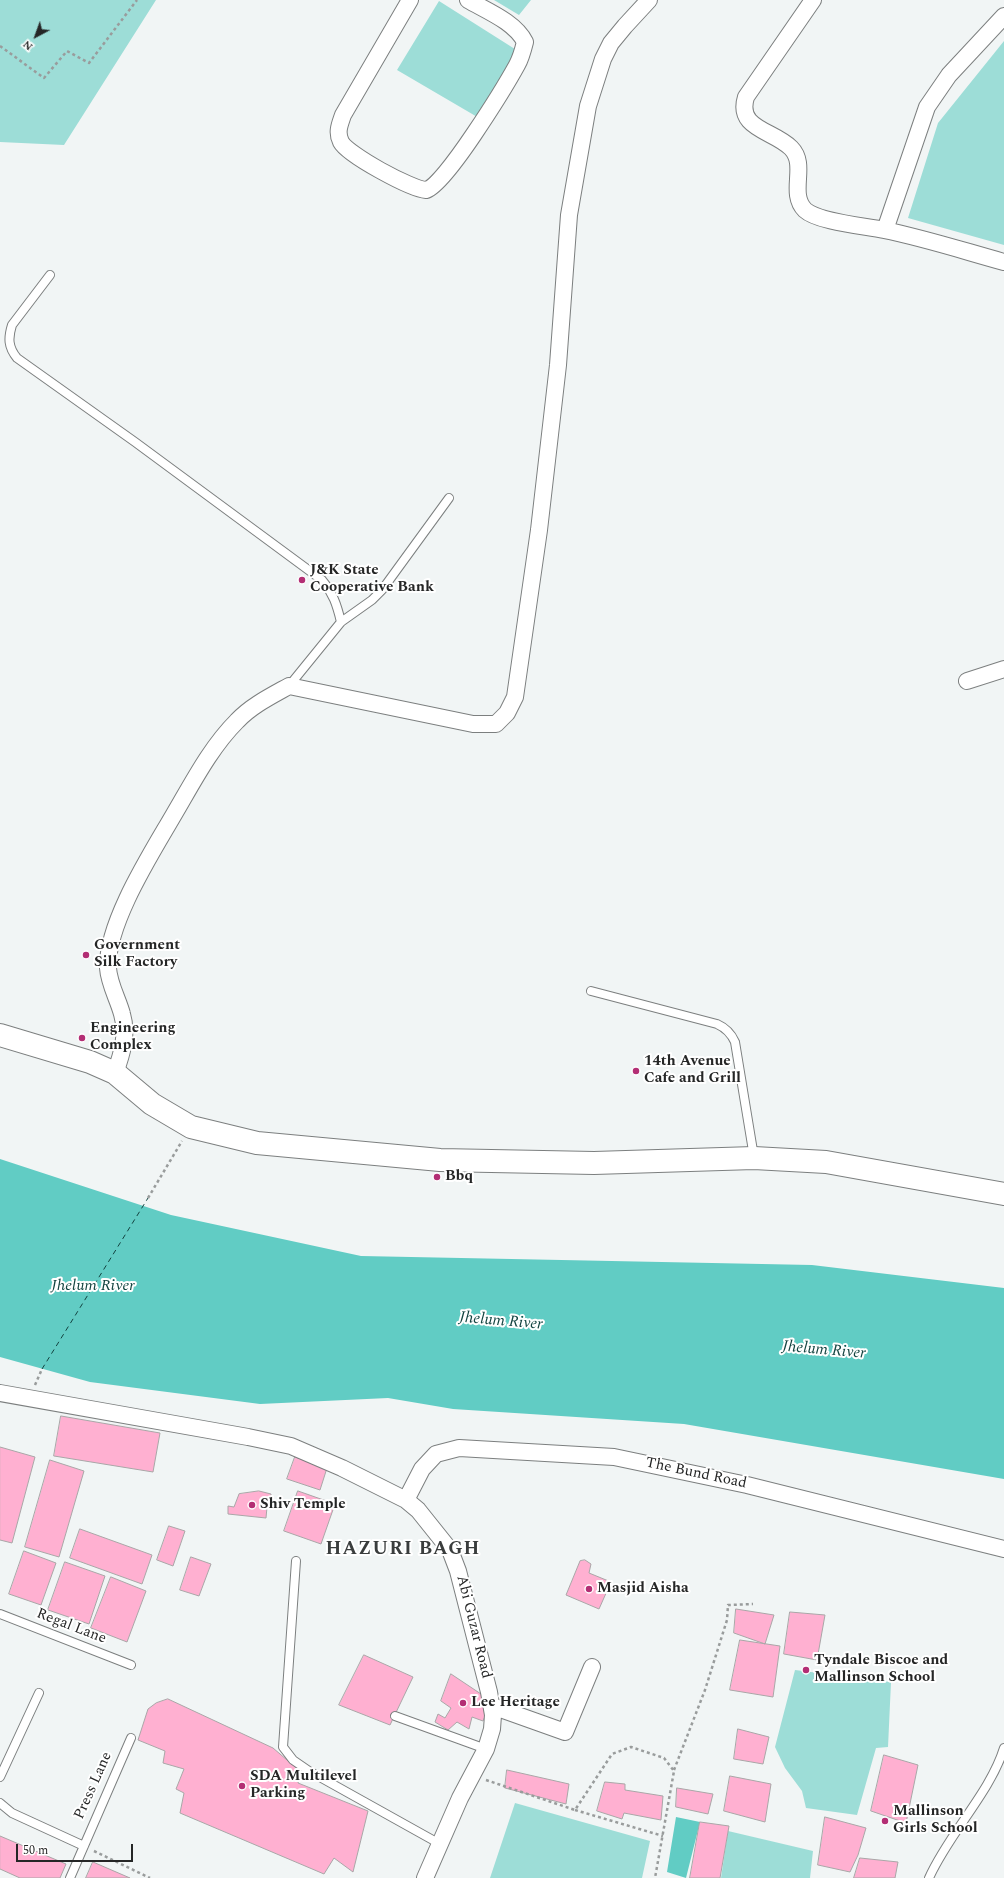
<!DOCTYPE html>
<html>
<head>
<meta charset="utf-8">
<style>
  body { margin:0 }
  #map { position:relative; width:1004px; height:1878px; overflow:hidden; background:#f1f5f5; font-family:Spectral,serif }
  canvas { display:block }
  .north { position:absolute; left:16px; top:16px; width:40px; height:40px; -webkit-text-stroke:3px #fff; paint-order:stroke; rotate:221deg; font-size:11px; font-weight:700; line-height:16px; text-align:center; color:#252626 }
  .north::after { content:''; display:block; margin:auto; width:14px; height:18px; background:#252626; clip-path:polygon(50% 0,100% 100%,50% 72%,0 100%) }
  .scale { position:absolute; left:16px; top:1844px; width:117px; height:18px; box-sizing:border-box; border:2px solid #252626; border-top:0; padding-left:5px; font-size:12px; line-height:14px; white-space:nowrap; color:#252626; -webkit-text-stroke:3px #fff; paint-order:stroke }
</style>
</head>
<body>
<div id="map">
<canvas width="1004" height="1878"></canvas>
<div class="north">N</div>
<div class="scale">50 m</div>
</div>
<script>
const g = document.querySelector('canvas').getContext('2d');
g.lineJoin = 'round';
function fill(path, color) {
  g.fillStyle = color;
  g.fill(path, 'evenodd');
}
function strokePath(path, color, width, dash) {
  g.strokeStyle = color;
  g.lineWidth = width;
  g.lineCap = dash ? 'butt' : 'round';
  g.setLineDash(dash || []);
  g.stroke(path);
}
function label(font, color, halo, rows, align = 'center') {
  g.font = font + ' Spectral,serif';
  g.lineWidth = 4;
  g.setLineDash([]);
  g.textBaseline = 'middle';
  g.strokeStyle = halo;
  g.fillStyle = color;
  for (const [text, x, y, turn = 0] of rows) {
    g.save();
    g.translate(x, y);
    g.rotate((+turn || 0) * Math.PI / 180);
    g.textAlign = isNaN(turn) ? turn : align;
    if (halo) g.strokeText(text, 0, 0);
    g.fillText(text, 0, 0);
    g.restore();
  }
}
const green = new Path2D(`
  M0 0H156L64 145 0 142Z
  M494 0H531L519 15Z
  M439 1 518 51 479 118 397 70Z
  M1004 41V245L908 218 938 123Z
  M795 1670 891 1682 888 1747 876 1748 857 1815 806 1808 802 1791 785 1768 775 1747Z
  M515 1803 650 1841 642 1878H490Z
  M728 1831 813 1851 810 1878H721Z`);
const water = new Path2D(`
  M0 1159 171 1215 361 1256 812 1265 1004 1288V1479L684 1424 453 1409 388 1398 260 1404 90 1382 0 1357Z
  M676 1817 700 1822 686 1878 667 1872Z`);
const ferry = new Path2D(`
  M42 1369 148 1198`);
const building = new Path2D(`
  M61 1416 160 1433 153 1472 54 1456Z
  M0 1447 35 1457 12 1543 0 1540Z
  M295 1457 327 1468 320 1490 287 1479Z
  M50 1460 84 1471 59 1557 25 1547Z
  M259 1491 271 1494V1504L267 1507 266 1518 228 1514V1506L234 1507 239 1494Z
  M298 1491 335 1504 321 1544 284 1531Z
  M169 1526 185 1531 173 1566 157 1560Z
  M80 1529 152 1555 142 1584 70 1558Z
  M24 1551 56 1563 41 1605 9 1594Z
  M191 1557 211 1564 199 1596 180 1590Z
  M585 1560 591 1564 589 1573 611 1582 599 1609 566 1595 580 1561Z
  M65 1562 105 1576 89 1624 48 1610Z
  M111 1577 146 1591 127 1642 91 1628Z
  M736 1609 774 1615 765 1644 734 1633Z
  M790 1612 825 1615 817 1660 784 1654Z
  M740 1640 780 1646 773 1697 730 1690Z
  M364 1655 413 1677 390 1725 339 1705Z
  M451 1674 484 1696 481 1706 488 1709 483 1721 472 1717 469 1729 457 1722 448 1730 435 1722 438 1714 445 1718 451 1708 441 1701Z
  M168 1699 273 1748 301 1772 298 1783 368 1811 353 1872 334 1858 324 1874 180 1813 184 1793 176 1789 184 1769 163 1763 165 1751 138 1740 148 1709 156 1703Z
  M738 1729 769 1737 763 1764 734 1759Z
  M884 1755 918 1765 906 1823 871 1811Z
  M507 1770 569 1784 566 1804 505 1788Z
  M730 1776 771 1784 765 1822 724 1811Z
  M605 1782 625 1784V1790L663 1796 661 1820 624 1813 622 1819 597 1811Z
  M677 1788 713 1794 708 1814 676 1807Z
  M825 1817 866 1828 858 1855 850 1872 818 1865Z
  M700 1822 729 1826 720 1878H690Z
  M0 1836 66 1864 60 1878H20L0 1869Z
  M860 1858 898 1862 895 1878H854Z
  M93 1862 130 1878H86Z`);
const path = new Path2D(`
  M0 46 44 78 67 51 89 63 137 0
  M148 1198 182 1141
  M35 1385 42 1369
  M674 1770 705 1690 727 1620 728 1605 753 1604
  M486 1780 575 1810 612 1754 631 1747 664 1758 674 1771 655 1878
  M575 1810 663 1836
  M94 1851 150 1878`);
const service = new Path2D(`
  M50 275 12 325C8 338 8 347 17 358L135 442 322 580C333 593 337 605 341 622
  M289 686 341 622 372 600 382 590 449 498
  M591 991 717 1024C726 1028 731 1033 735 1042L754 1157
  M296 1561 283 1747 293 1760 309 1771 440 1844
  M0 1614 131 1665
  M395 1716 486 1749
  M0 1777 39 1693
  M0 1803 12 1813 84 1846
  M70 1878 131 1738
  M929 1878C949 1833 990 1793 1004 1748`);
const minor = new Path2D(`
  M410 0 343 115C340 124 336 132 341 142 348 155 411 189 426 190 444 187 506 85 517 65 521 58 523 50 525 42 515 22 487 11 468 0
  M813 0 746 97C736 129 773 130 791 148 808 165 788 193 805 210 818 222 865 226 884 230 924 238 964 251 1004 262
  M885 230 927 107 949 75 1004 16
  M967 681 1004 669
  M115 1073C122 1054 128 1034 122 1014 118 999 109 984 108 968 106 924 151 854 173 816 192 784 210 748 237 721 251 706 271 696 289 686L473 724H496L507 713 515 697 539 530 558 365 569 215 588 106 603 59 611 43 625 26 649 0
  M0 1393 248 1437 291 1446 342 1468 406 1500 418 1510 450 1550 458 1571 489 1692 493 1715 492 1729 486 1749 460 1798 425 1878
  M406 1500 422 1469 436 1454 459 1448 614 1457 747 1485 1004 1549
  M492 1706 565 1732 592 1667`);
const secondary = new Path2D(`
  M0 1035 90 1062 115 1073 152 1104 191 1127 257 1143 440 1160 594 1163 754 1158 826 1162 1004 1194`);
const markers = [
  [302,580,4,"#b32e74"],
  [86,955,4,"#b32e74"],
  [82,1038,4,"#b32e74"],
  [636,1071,4,"#b32e74"],
  [437,1177,4,"#b32e74"],
  [252,1505,4,"#b32e74"],
  [589,1589,4,"#b32e74"],
  [806,1670,4,"#b32e74"],
  [463,1703,4,"#b32e74"],
  [242,1786,4,"#b32e74"],
  [885,1821,4,"#b32e74"]
];
const poiNames = [
  ["J&K State",310,571],
  ["Cooperative Bank",310,588],
  ["Government",94,946],
  ["Silk Factory",94,963],
  ["Engineering",90,1029],
  ["Complex",90,1046],
  ["14th Avenue",644,1062],
  ["Cafe and Grill",644,1079],
  ["Bbq",445,1177],
  ["Shiv Temple",260,1505],
  ["Masjid Aisha",597,1589],
  ["Tyndale Biscoe and",814,1661],
  ["Mallinson School",814,1678],
  ["Lee Heritage",471,1703],
  ["SDA Multilevel",250,1777],
  ["Parking",250,1794],
  ["Mallinson",893,1812],
  ["Girls School",893,1829]
];
const streetNames = [
  ["The Bund Road",696,1474,12],
  ["Regal Lane",71,1627,21],
  ["Abi Guzar Road",473,1627,76],
  ["Press Lane",94,1786,-66]
];
const waterNames = [
  ["Jhelum River",93,1287],
  ["Jhelum River",501,1322,5],
  ["Jhelum River",824,1351,5]
];
const districtNames = [
  ["HAZURI BAGH",403,1550]
];
fill(green, '#9dddd7');
fill(water, '#61ccc4');
strokePath(ferry, '#134441', 1, [5, 4]);
fill(building, '#ffb0d1');
strokePath(building, '#a9a6a7', 1);
strokePath(service, '#7c7f7f', 10);
strokePath(minor, '#7c7f7f', 18);
strokePath(secondary, '#7c7f7f', 24);
strokePath(path, '#999c9c', 2.5, [3, 3]);
strokePath(service, '#fff', 8);
strokePath(minor, '#fff', 16);
strokePath(secondary, '#fff', 22);
for (const [x, y, r, color] of markers) {
  const dot = new Path2D();
  dot.arc(x, y, r, 0, 2 * Math.PI);
  g.fillStyle = color;
  g.fill(dot);
  strokePath(dot, '#fff', 1.5);
}
label('bold 15px', '#252626', '#fff', poiNames, 'left');
label('15px', '#252626', '#fff', streetNames);
label('italic 16px', '#134441', '#fff', waterNames);
g.letterSpacing = '1px';
label('bold 19px', '#3a3d3d', '#fff', districtNames);
g.letterSpacing = '0px';
</script>
</body>
</html>
